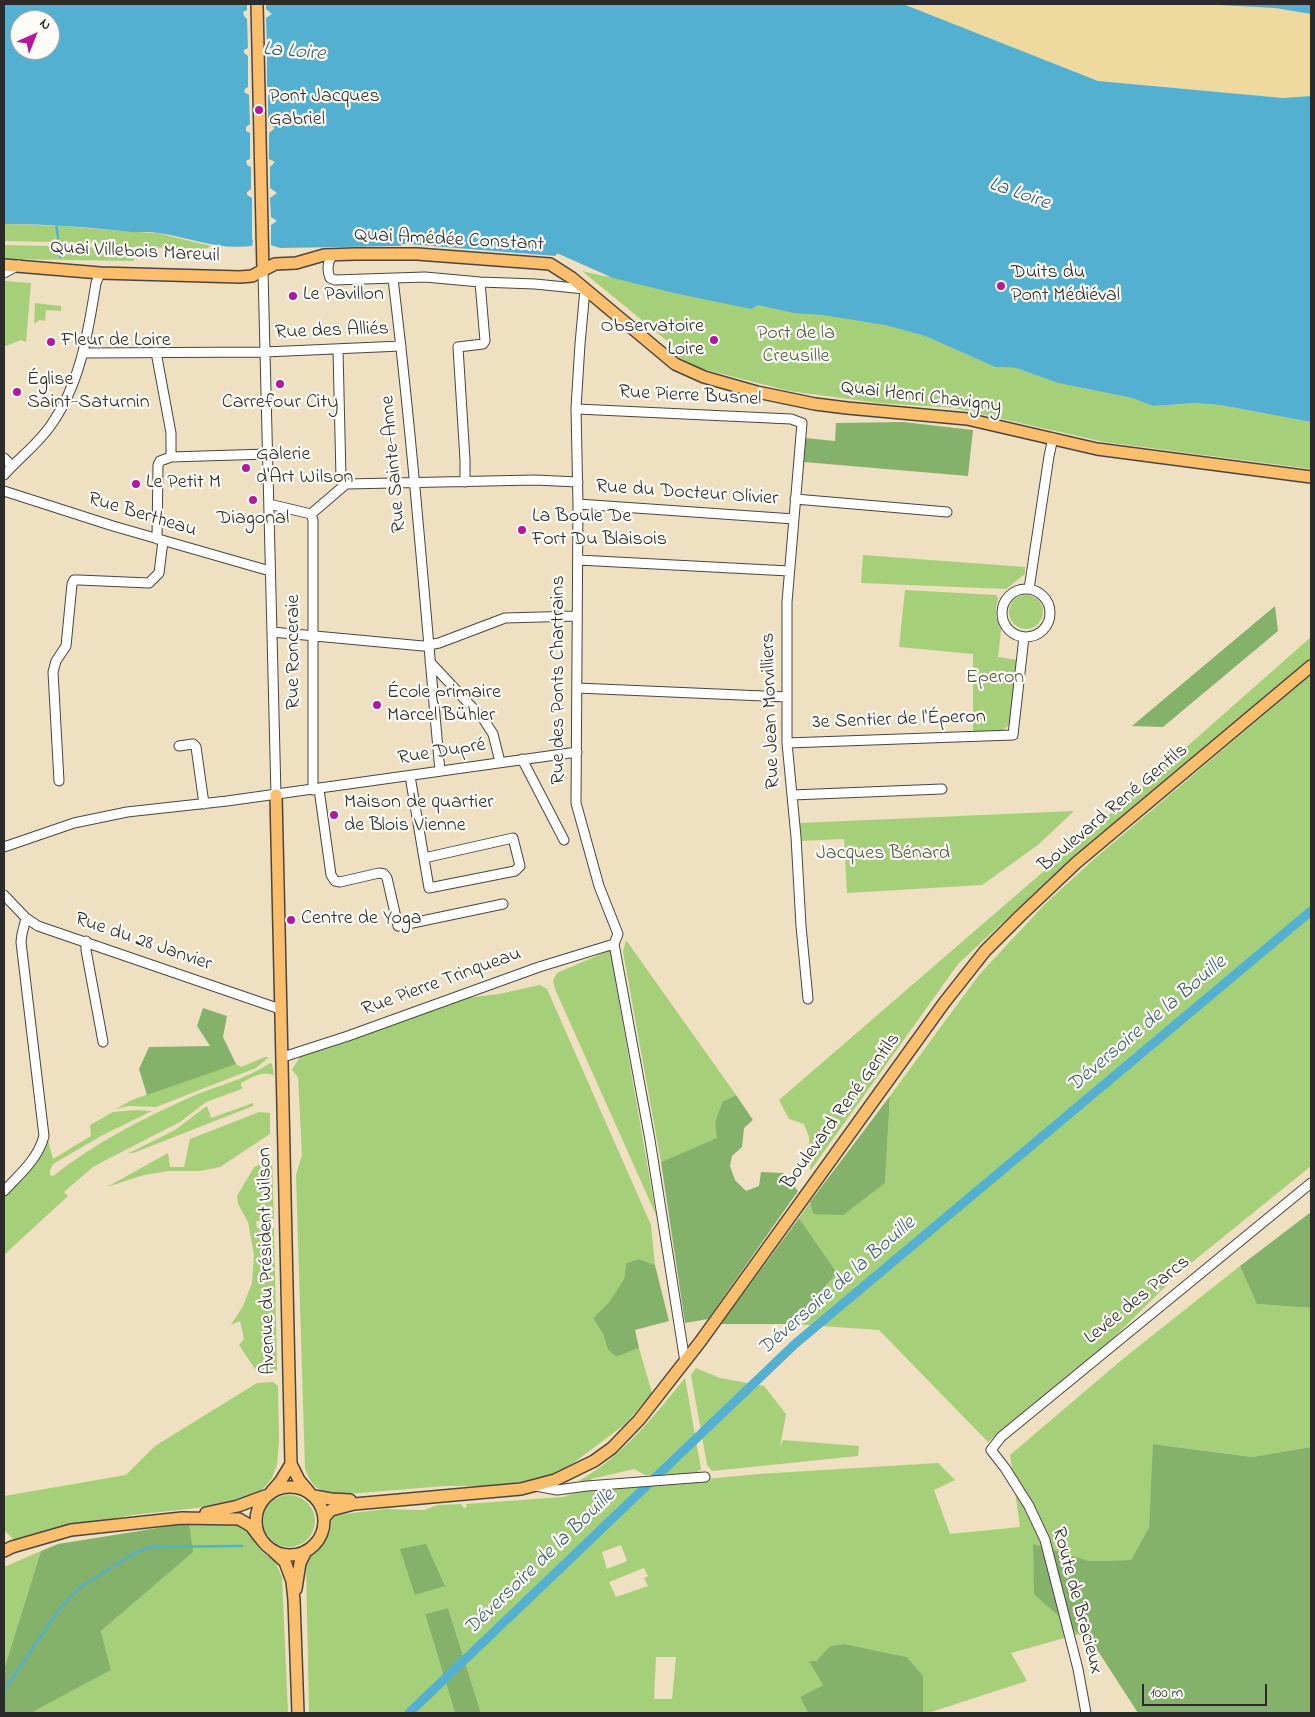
<!DOCTYPE html>
<html>
<head>
<meta charset="utf-8">
<style>
  body { margin:0 }
  #map { position:relative; width:1315px; height:1717px; overflow:hidden; background:#f0e0c2; font-family:"Indie Flower",sans-serif }
  canvas { display:block }
  .frame { position:absolute; inset:0; border:5px solid #2b2b2b; pointer-events:none }
  .north { position:absolute; left:10px; top:10px; width:50px; height:50px; box-sizing:border-box; background:#fdfcf7; border:1px solid #a9a8a5; border-radius:50%; rotate:44deg; font-size:14px; font-weight:700; line-height:20px; text-align:center; color:#2b2b2b }
  .north::after { content:''; display:block; margin:auto; width:18px; height:22px; background:#b5179e; clip-path:polygon(50% 0,100% 100%,50% 72%,0 100%) }
  .scale { position:absolute; left:1142px; top:1684px; width:125px; height:22px; box-sizing:border-box; border:2px solid #2b2b2b; border-top:0; padding-left:6px; font-size:15px; line-height:18px; white-space:nowrap; color:#2b2b2b; -webkit-text-stroke:4px #fdfcf7; paint-order:stroke }
</style>
</head>
<body>
<div id="map">
<canvas width="1315" height="1717"></canvas>
<div class="frame"></div>
<div class="north">N</div>
<div class="scale">100 m</div>
</div>
<script>
const g = document.querySelector('canvas').getContext('2d');
g.lineJoin = 'round';
function fill(path, color) {
  g.fillStyle = color;
  g.fill(path, 'evenodd');
}
function strokePath(path, color, width, dash) {
  g.strokeStyle = color;
  g.lineWidth = width;
  g.lineCap = dash ? 'butt' : 'round';
  g.setLineDash(dash || []);
  g.stroke(path);
}
function label(font, color, halo, rows, align = 'center') {
  g.font = font + ' "Indie Flower",sans-serif';
  g.lineWidth = 4.5;
  g.setLineDash([]);
  g.textBaseline = 'middle';
  g.strokeStyle = halo;
  g.fillStyle = color;
  for (const [text, x, y, turn = 0] of rows) {
    g.save();
    g.translate(x, y);
    g.rotate((+turn || 0) * Math.PI / 180);
    g.textAlign = isNaN(turn) ? turn : align;
    if (halo) g.strokeText(text, 0, 0);
    g.fillText(text, 0, 0);
    g.restore();
  }
}
const green = new Path2D(`
  M4 224 63 226 134 232 157 233 211 246 206 249 133 247V251L96 243 4 241Z
  M4 245 89 247 133 256 134 261 4 259Z
  M582 271 604 276 812 304 925 336 995 367 1016 368 1058 383 1132 398 1153 406 1195 403 1220 405 1311 422V469L1104 442 954 408 879 403 789 391 699 368 676 356 677 349Z
  M4 281 31 283 26 342 21 340 6 346 4 345Z
  M35 303 61 306V311L46 310 45 321 40 320 34 324Z
  M863 555 1025 567V574L1006 589 861 583Z
  M905 590 996 595 998 598 996 608V617L1001 630 998 657 1018 660 1012 720C1005 736 988 732 973 732V654L899 647Z
  M1009 612a17 17 0 1 1 34 0a17 17 0 1 1-34 0Z
  M1311 637V658L1074 856 958 964 810 1171 809 1137 804 1124 789 1119 779 1100 1132 795Z
  M1311 675V1166L1180 1272 1096 1355 988 1442 879 1330 792 1324 837 1273 799 1218 810 1202 813 1214 885 1183 890 1096 979 975 1045 904 1093 860Z
  M1074 811 1038 845 982 885 847 893 844 839 801 841 800 823Z
  M626 940 736 1095 722 1102 715 1122 718 1138 661 1162 623 952Z
  M610 950 656 1215 555 989 553 980 557 973Z
  M540 985 547 989 651 1225 655 1265 639 1259 626 1263 624 1279 609 1302 593 1318 603 1334 608 1350 616 1357 639 1348 652 1393 624 1425 572 1464 554 1475 501 1486H445L335 1495C318 1491 310 1485 305 1468L296 1175 302 1155 298 1077 292 1070 301 1055 337 1045 458 999 499 994Z
  M265 1057H269L256 1068 156 1107 129 1106 116 1109 132 1100 222 1067 236 1064 241 1067Z
  M270 1063 272 1064 274 1076C264 1069 250 1079 241 1083L242 1089 206 1102 180 1122 104 1161 93 1167 64 1192 68 1196 4 1255V1197C22 1180 39 1164 48 1140L53 1159 91 1136 90 1125 113 1112 136 1110 152 1111 101 1136 53 1164 50 1170V1175L53 1176C95 1143 143 1118 193 1096 219 1085 247 1079 270 1063Z
  M253 1103V1106L136 1152 127 1154 175 1130 207 1106 211 1118Z
  M259 1112 270 1113V1134L220 1167 200 1171H169L144 1175 107 1187 168 1153 170 1167H184L190 1139Z
  M272 1159 274 1219 256 1221 257 1228H274L277 1370 273 1374 259 1375 239 1345 244 1339 240 1321 231 1325 243 1306 252 1283 254 1255 248 1222 238 1204 237 1196 254 1167Z
  M1240 1266 1258 1304 1311 1308V1447L1252 1457 1154 1444 1149 1527 1131 1560 1089 1561 1033 1545 1035 1594 1079 1634 1011 1653 1027 1681 928 1713H923L922 1676 907 1657 844 1644 830 1646 816 1661 823 1685 800 1697 808 1713H481L448 1608 425 1614 455 1713H309L306 1566C309 1553 324 1547 329 1534 331 1527 330 1521 335 1515L387 1509 424 1510 438 1505 461 1504 464 1508 467 1507 466 1504 563 1497 581 1491 583 1481H579C625 1454 652 1418 685 1378L701 1469 695 1474 645 1475 634 1469 591 1479 592 1490 758 1474 938 1463 955 1480 934 1490 950 1534 1020 1527 1010 1455 1124 1358ZM621 1545 627 1561 607 1569 602 1552ZM644 1568 648 1576 644 1578 648 1586 616 1597 609 1582ZM656 1657H676L672 1699H654Z
  M696 1368 720 1378 764 1386 786 1414 780 1447 783 1440 859 1446 858 1456 712 1471 707 1465 691 1375Z
  M273 1382 278 1386 279 1441 277 1465 272 1478 264 1488 251 1496 197 1508 132 1515 48 1531 14 1540 4 1530V1496L126 1475 155 1446 257 1383Z
  M263 1521a26 26 0 1 1 52 0a26 26 0 1 1-52 0Z
  M234 1522 247 1528 260 1550 275 1562 282 1577 288 1713H31L111 1670 101 1631 192 1552 189 1523Z
  M41 1551 4 1669V1567Z`);
const forest = new Path2D(`
  M903 422 973 430 968 476 804 462 805 438 835 441 836 423Z
  M1275 606 1278 631 1163 727 1132 726Z
  M203 1008 227 1016 223 1037 236 1064 147 1095 139 1069 149 1047 210 1046 197 1026Z
  M736 1095 753 1120 744 1128 742 1147 732 1156 730 1166 735 1180 746 1191 759 1186 761 1172 784 1173 798 1191 708 1319 685 1323 661 1162 717 1138 715 1122 722 1102Z
  M890 1096 885 1183 843 1215 813 1214 810 1202Z
  M1311 1212V1308L1257 1304 1240 1266Z
  M799 1218 837 1273 792 1324H721Z
  M639 1259 655 1265 669 1321 635 1330 639 1348 616 1357 608 1350 603 1334 593 1318 609 1302 624 1279 626 1263Z
  M1153 1444 1252 1457 1311 1447V1713H1138L1098 1651 1034 1594 1033 1544 1089 1561 1131 1560 1149 1527Z
  M189 1523 193 1552 101 1631 111 1670 31 1713H4V1669L41 1551 58 1544Z
  M426 1544 445 1586 415 1595 400 1549Z
  M448 1608 481 1713H455L425 1614Z
  M844 1644 907 1657 923 1676V1713H808L800 1697 823 1685 809 1661H816L830 1646Z`);
const sand = new Path2D(`
  M903 4H1200L1275 8 1311 14V96L1283 98 1098 81Z`);
const water = new Path2D(`
  M4 4H903L1098 81 1283 98 1311 96V422L1220 405 1195 403 1153 406 1132 398 1058 383 1016 368 995 367 925 336 885 325 823 315 794 313 758 305 751 309 674 293 613 278 559 254H556V256L408 244H401V246L280 248 271 245V239L253 240 252 246C215 250 193 238 158 233 149 231 140 233 131 232 88 227 46 224 4 224ZM20 20H50V50H20Z
  M1200 4H1311V14L1275 8Z`);
const pier = new Path2D(`
  M247 4H266V9L272 14 266 18 267 46 274 51 267 56V86L274 90 268 95V124L275 128 269 133V159L275 162 270 167V188L277 193 270 198 271 217 277 221 271 225V239L252 240V198L247 195V192L251 189V167L247 165 246 161 250 159V133L246 131V127L250 124 249 95 244 92 245 89 248 87V56L244 53V50L248 48 247 19 244 16 243 12 247 10Z`);
const stream = new Path2D(`
  M56 222 58 238
  M59 247 60 257
  M4 1690 58 1611 79 1588 137 1552 150 1547 242 1546`);
const canal = new Path2D(`
  M409 1713 795 1344 1311 911`);
const minor = new Path2D(`
  M333 255C327 261 327 271 330 278L335 280 425 277 480 282 535 284 585 289 580 344 576 408 578 504 576 803 599 886 618 934 614 944
  M263 271 276 795
  M4 273 19 265
  M393 279C413 443 425 607 440 771
  M338 350 341 478 346 484
  M156 352 171 433V457
  M84 353 265 352 401 346
  M577 409 791 419 802 423 787 602V743L796 837 801 926 808 999
  M4 458 12 466
  M4 475C19 458 38 444 51 425 81 383 88 332 96 283L100 273
  M465 482V460L458 347 483 344 485 341 480 282
  M4 491 113 526 270 571
  M795 499 947 512
  M269 504 311 514
  M578 504 794 519
  M311 514 346 484 535 480 578 482
  M311 514 313 520V790
  M157 539 158 465 160 461 171 457 267 454
  M578 560 789 571
  M1029 589 1049 456 1053 438
  M1002 613a24 24 0 1 1 48 0a24 24 0 1 1-48 0Z
  M272 632 423 646 439 643 505 618 577 616
  M430 662 484 720 493 734 500 762
  M577 688 787 697
  M787 743 1013 735 1024 637
  M179 746 193 744 196 747 204 804
  M522 759 564 840
  M410 776 429 888 515 871 520 866 513 838 424 858
  M59 781 53 672 56 661 66 646 72 584 74 580H79L149 583 159 573 163 541
  M319 789 331 875 335 881 340 882 379 873 384 874 387 878 398 926 503 904
  M792 795 942 789
  M4 847 74 823 127 812 227 801 577 752
  M4 895 26 918 38 926 280 1009
  M86 941V950L103 1042
  M614 944 650 1140 685 1362
  M283 1057 348 1036 539 967 614 944
  M4 1191C20 1174 38 1159 44 1136L21 942 22 934 26 918
  M536 1486 557 1490 587 1486 705 1477
  M1086 1713 1078 1669 1045 1540 1029 1506 1005 1468 991 1450 1001 1437 1311 1183`);
const major = new Path2D(`
  M257 4 263 271
  M4 265 100 273 240 277 252 276 275 264 296 263 324 255 355 254H417L550 264 572 278 675 364 704 377 757 392 815 404 847 408 967 419 1097 449 1311 477
  M276 795 291 1464 299 1480 310 1493
  M256 1521a34 34 0 1 1 68 0a34 34 0 1 1-68 0Z
  M272 1491 280 1482 291 1464
  M314 1496 331 1499 350 1500
  M206 1513 238 1506 265 1496
  M324 1518 331 1510 354 1504 521 1489 555 1480 594 1461 612 1448 639 1420 700 1342 944 1003 985 951 1020 916 1076 863 1311 666
  M4 1551 12 1547 71 1530 182 1518 239 1519 251 1526 260 1538
  M273 1551 285 1562 292 1581 294 1600 298 1713
  M296 1589 300 1563 306 1551`);
const markers = [
  [259,110,5,"#b5179e"],
  [1001,286,5,"#b5179e"],
  [293,296,5,"#b5179e"],
  [714,340,5,"#b5179e"],
  [51,342,5,"#b5179e"],
  [280,384,5,"#b5179e"],
  [17,392,5,"#b5179e"],
  [246,468,5,"#b5179e"],
  [136,484,5,"#b5179e"],
  [253,500,5,"#b5179e"],
  [522,530,5,"#b5179e"],
  [377,705,5,"#b5179e"],
  [334,815,5,"#b5179e"],
  [291,920,5,"#b5179e"]
];
const poiNames = [
  ["Pont Jacques",269,98],
  ["Gabriel",269,121],
  ["Duits du",1011,274],
  ["Pont Médiéval",1011,297],
  ["Le Pavillon",303,296],
  ["Observatoire",704,328,"right"],
  ["Loire",704,351,"right"],
  ["Fleur de Loire",61,342],
  ["Église",27,381],
  ["Saint-Saturnin",27,404],
  ["Carrefour City",280,404,"center"],
  ["Galerie",256,456],
  ["d'Art Wilson",256,479],
  ["Le Petit M",146,484],
  ["La Boule De",532,518],
  ["Fort Du Blaisois",532,541],
  ["Diagonal",253,520,"center"],
  ["École primaire",387,694],
  ["Marcel Bühler",387,717],
  ["Maison de quartier",344,804],
  ["de Blois Vienne",344,827],
  ["Centre de Yoga",301,920]
];
const streetNames = [
  ["Quai Amédée Constant",449,241,3],
  ["Quai Villebois Mareuil",135,253,3],
  ["Rue des Alliés",332,332,-2],
  ["Rue Pierre Busnel",690,397,3],
  ["Quai Henri Chavigny",921,398,7],
  ["Rue Sainte-Anne",395,464,-95],
  ["Rue du Docteur Olivier",687,494,4],
  ["Rue Bertheau",142,516,17],
  ["Rue Ronceraie",295,652,-90],
  ["Rue des Ponts Chartrains",560,680,-90],
  ["Rue Jean Morvilliers",772,711,-92],
  ["3e Sentier de l'Éperon",899,721,-2],
  ["Rue Dupré",442,753,-9],
  ["Boulevard René Gentils",1114,809,-40],
  ["Rue du 28 Janvier",143,943,19],
  ["Rue Pierre Trinqueau",442,983,-20],
  ["Boulevard René Gentils",842,1112,-54],
  ["Avenue du Président Wilson",268,1261,-91],
  ["Levée des Parcs",1138,1301,-39],
  ["Route de Bracieux",1076,1601,75]
];
const parkNames = [
  ["Port de la",796,335],
  ["Creusille",796,358],
  ["Eperon",995,679],
  ["Jacques Bénard",883,855]
];
const waterNames = [
  ["La Loire",294,53,5],
  ["La Loire",1019,195,19],
  ["Déversoire de la Bouille",1148,1025,-40],
  ["Déversoire de la Bouille",838,1287,-41],
  ["Déversoire de la Bouille",541,1563,-44]
];
fill(green, '#a6cf7a');
fill(forest, '#84b26a');
fill(sand, '#eeda9e');
fill(water, '#53b0d1');
fill(pier, '#f0e0c2');
strokePath(stream, '#53b0d1', 2.5);
strokePath(canal, '#53b0d1', 9);
strokePath(minor, '#494642', 11);
strokePath(major, '#494642', 14);
strokePath(minor, '#fff', 9);
strokePath(major, '#fabe6d', 11);
for (const [x, y, r, color] of markers) {
  const dot = new Path2D();
  dot.arc(x, y, r, 0, 2 * Math.PI);
  g.fillStyle = color;
  g.fill(dot);
  strokePath(dot, '#fdfcf7', 2);
}
label('20px', '#2b2b2b', '#fdfcf7', poiNames, 'left');
label('20px', '#2b2b2b', '#fdfcf7', streetNames);
label('20px', '#505c43', '#fdfcf7', parkNames);
label('italic 21px', '#3b606d', '#fdfcf7', waterNames);
</script>
</body>
</html>
